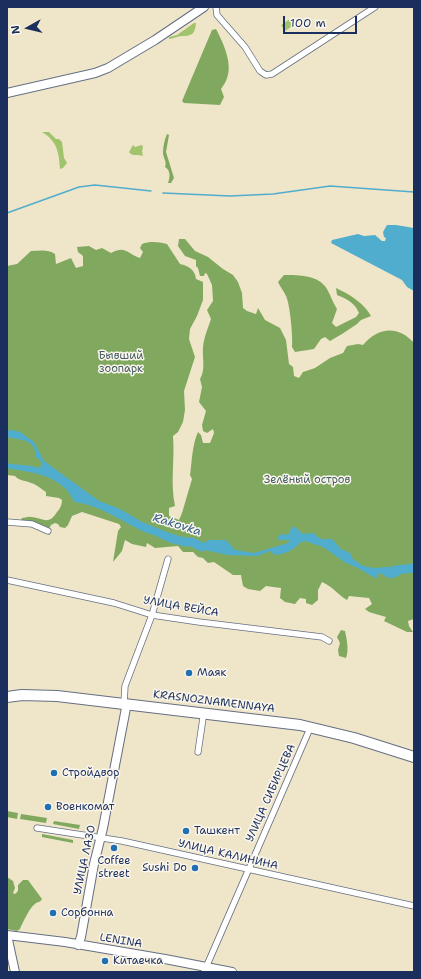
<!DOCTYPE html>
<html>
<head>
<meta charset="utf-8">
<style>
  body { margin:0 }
  #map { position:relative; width:421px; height:979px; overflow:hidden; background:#efe5c9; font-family:"Shantell Sans",sans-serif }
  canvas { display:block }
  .frame { position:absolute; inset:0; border:8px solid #1b2f5e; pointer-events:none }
  .north { position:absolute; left:8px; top:8px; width:40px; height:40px; -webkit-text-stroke:3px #fbf7ec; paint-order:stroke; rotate:262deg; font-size:11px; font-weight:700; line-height:16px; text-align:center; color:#1b2f5e }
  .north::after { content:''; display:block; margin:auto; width:14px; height:18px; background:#1b2f5e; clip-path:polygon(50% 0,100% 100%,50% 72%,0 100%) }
  .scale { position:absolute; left:283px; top:16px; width:74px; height:18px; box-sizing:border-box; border:2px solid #1b2f5e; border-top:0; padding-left:5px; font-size:12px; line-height:14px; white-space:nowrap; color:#1b2f5e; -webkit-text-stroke:3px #fbf7ec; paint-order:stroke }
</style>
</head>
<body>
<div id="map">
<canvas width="421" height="979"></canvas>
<div class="frame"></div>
<div class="north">N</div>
<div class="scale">100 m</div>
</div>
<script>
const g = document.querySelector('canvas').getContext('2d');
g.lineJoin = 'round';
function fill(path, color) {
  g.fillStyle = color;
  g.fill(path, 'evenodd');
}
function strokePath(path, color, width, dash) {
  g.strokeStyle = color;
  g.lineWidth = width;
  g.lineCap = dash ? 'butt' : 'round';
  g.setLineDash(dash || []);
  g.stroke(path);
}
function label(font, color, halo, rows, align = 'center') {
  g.font = font + ' "Shantell Sans",sans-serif';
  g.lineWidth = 3;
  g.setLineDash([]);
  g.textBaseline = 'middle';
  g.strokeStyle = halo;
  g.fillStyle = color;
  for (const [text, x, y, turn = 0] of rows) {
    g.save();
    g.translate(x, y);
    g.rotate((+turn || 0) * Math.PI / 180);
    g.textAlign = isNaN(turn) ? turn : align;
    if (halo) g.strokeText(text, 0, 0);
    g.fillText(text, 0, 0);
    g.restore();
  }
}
const green = new Path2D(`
  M290 19 294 25 285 31 281 25Z
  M194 23H196C195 34 192 36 182 36 177 36 173 39 169 39V37L177 35Z
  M42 132H49L56 139H59L62 142 64 158 67 163 63 168 60 169C59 152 57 141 42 132Z
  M133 145 135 147 142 145 143 147 142 151 143 156C138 154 132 157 129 152Z`);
const forest = new Path2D(`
  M216 29C223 42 233 64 227 78 226 82 223 86 221 89L224 97 220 105 184 103 182 101 212 30Z
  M167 134 169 135 166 152 174 178 171 183H168C170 177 171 171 165 167 167 162 164 159 163 154 163 147 164 141 167 134Z
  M179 239H185L195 251 208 257 223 269 233 275 238 282 242 293 243 308 247 311 256 314 258 308 265 320 280 328 286 340 289 364 293 367 294 376 299 378 303 372 315 368 330 358 343 353 347 346 358 344 363 345C378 327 398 325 414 343V619L408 621 409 626 413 632H407L384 621 386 617 369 612 365 609 372 604 369 598 349 596 347 600C337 594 332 586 322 582L318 590V600L312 605 306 603V599L300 598 295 604 285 602 280 598 281 588 266 586 260 591 248 589 243 586 241 575H233L214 562 208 563 203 558 198 557 193 552H183L178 546 155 548 147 543 146 547 132 544 125 540 122 551 113 562 118 531 121 527 119 524 82 512 72 516 68 525 65 528 60 527 58 524 55 523 51 525 49 529 21 520 22 518C25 518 28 516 31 517 44 518 48 526 57 512 60 509 62 505 62 500L59 498 46 496V492C41 489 36 484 31 483 24 480 19 481 15 476L7 475V266L17 264 31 251C39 251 48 249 55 254L56 264 71 258 76 268 83 266V256L78 252 77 247 89 246 96 250 102 248 111 253C126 245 127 254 140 258L143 252 140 248 142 244C150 241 159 242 167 244L180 264C188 266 195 269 196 279L203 282V300L197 316 190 329 189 339 195 357 184 391 185 410 183 422 178 432 173 436C175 459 170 483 175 506L169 508V516L179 520 182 513 192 479 190 475C192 461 192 445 198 432L201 435 203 443H210L214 433 213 429 207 433 203 431 202 425 206 411 199 402 202 387 200 379C206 369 202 358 203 347 204 337 208 328 211 319L207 310 213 301 212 285 207 274 205 273 204 276H200L198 268 196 266V260L185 256 178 246Z
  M284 275C299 275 319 275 327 289 331 296 333 303 337 309L332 323 336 327 356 317 359 313C355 303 347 299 337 295L336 288C349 294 364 303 371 316L361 320 357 324 342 334 330 341 325 337 321 339 314 349 295 352 292 347C293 337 290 304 286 296 284 291 280 287 278 282Z
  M341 630 345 631C347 640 349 650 346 658L339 656 338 650 340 643 337 637Z
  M7 811 18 813 17 819 7 817Z
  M21 814 47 818 46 823 20 819Z
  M54 821 80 825 79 829 53 824Z
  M42 834 73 840V843L42 837Z
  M7 877 13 881 15 888 13 893 15 894 18 891V885L23 880H28L42 899C40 903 38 901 35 904 30 907 22 924 20 929L17 931 7 929Z`);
const water = new Path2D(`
  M387 225H396L414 228V291L407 287 402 280 331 243 332 240 358 234 364 236 375 235 382 241H385L386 238 384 237 383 232Z
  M12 430 20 432 34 442 44 461 99 501 120 509 142 522 175 535 185 542 184 544C172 545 169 542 158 537 152 534 146 533 140 530 120 520 99 505 75 502 71 498 70 493 66 489 49 473 28 472 7 468V463C18 466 29 464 39 468L42 465 40 460 36 457C35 438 20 440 7 437V431Z
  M292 527H295L303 534 314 533C320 541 324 539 332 539L341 549 350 553 353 559 363 566 374 568 401 566 407 568C404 573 395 579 389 578 386 577 382 574 379 573L378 574V577L375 578 358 568 346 563 323 547 305 541 301 542C294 550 285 554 275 555L270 551 257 556 228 555 200 549 193 546 190 544 194 541 202 545 208 540H226L235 550 254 553 288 543 290 540H279L277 538 281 534 288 535Z`);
const stream = new Path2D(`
  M163 193 230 196 273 194 330 186 414 192
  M7 213 79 187 95 185 151 191`);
const river = new Path2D(`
  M174 539 185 542H192L202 547
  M396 570 414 568`);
const street = new Path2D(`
  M216 7 217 15 245 47 260 71 266 75 272 74 375 7
  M7 522 32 524 48 531
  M7 580 114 603 152 615 199 622 322 637 329 641
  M124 703 125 686 152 615 168 559
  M198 752 203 718
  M37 828 122 841 414 906
  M204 972 308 733`);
const secondary = new Path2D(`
  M7 93 95 73 108 68 155 40 204 7
  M7 935 65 942 165 959 232 972
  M7 935 15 972
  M78 945 81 937 94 864 103 828 126 708`);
const highway = new Path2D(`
  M7 697 22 695 57 696 300 725 354 738 414 757`);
const markers = [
  [189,673,4,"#1f6fb2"],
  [54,773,4,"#1f6fb2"],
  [48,807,4,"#1f6fb2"],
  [186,831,4,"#1f6fb2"],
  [114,848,4,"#1f6fb2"],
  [195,868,4,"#1f6fb2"],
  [53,913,4,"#1f6fb2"],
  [105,961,4,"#1f6fb2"]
];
const parkNames = [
  ["Бывший",121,356],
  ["зоопарк",121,369],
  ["Зелёный остров",307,480]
];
const streetNames = [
  ["УЛИЦА ВЕЙСА",181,607,10],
  ["KRASNOZNAMENNAYA",214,702,7],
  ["УЛИЦА СИБИРЦЕВА",271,793,-66],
  ["УЛИЦА КАЛИНИНА",228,855,13],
  ["УЛИЦА ЛАЗО",85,860,-78],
  ["LENINA",121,941,9]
];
const poiNames = [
  ["Маяк",197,673],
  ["Стройдвор",62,773],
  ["Военкомат",56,807],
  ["Ташкент",194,831],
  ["Coffee",114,861,"center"],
  ["street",114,874,"center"],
  ["Sushi Do",187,868,"right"],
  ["Сорбонна",61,913],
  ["Китаечка",113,961]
];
const waterNames = [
  ["Rakovka",177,525,17]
];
fill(green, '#a1c36b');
fill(forest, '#80a95f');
fill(water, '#50adce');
strokePath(stream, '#50adce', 1.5);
strokePath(river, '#50adce', 9);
strokePath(street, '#656f83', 7);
strokePath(secondary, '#656f83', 10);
strokePath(highway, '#656f83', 12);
strokePath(street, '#fff', 5.5);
strokePath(secondary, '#fff', 8);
strokePath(highway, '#fff', 10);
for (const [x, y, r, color] of markers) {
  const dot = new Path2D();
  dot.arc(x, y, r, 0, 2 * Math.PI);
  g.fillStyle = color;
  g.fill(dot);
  strokePath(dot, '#fbf7ec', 1.5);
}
label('11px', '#435b62', '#fbf7ec', parkNames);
label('11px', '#1b2f5e', '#fbf7ec', streetNames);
label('11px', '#1b2f5e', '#fbf7ec', poiNames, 'left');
label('italic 12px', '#2e5b85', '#fbf7ec', waterNames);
</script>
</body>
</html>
